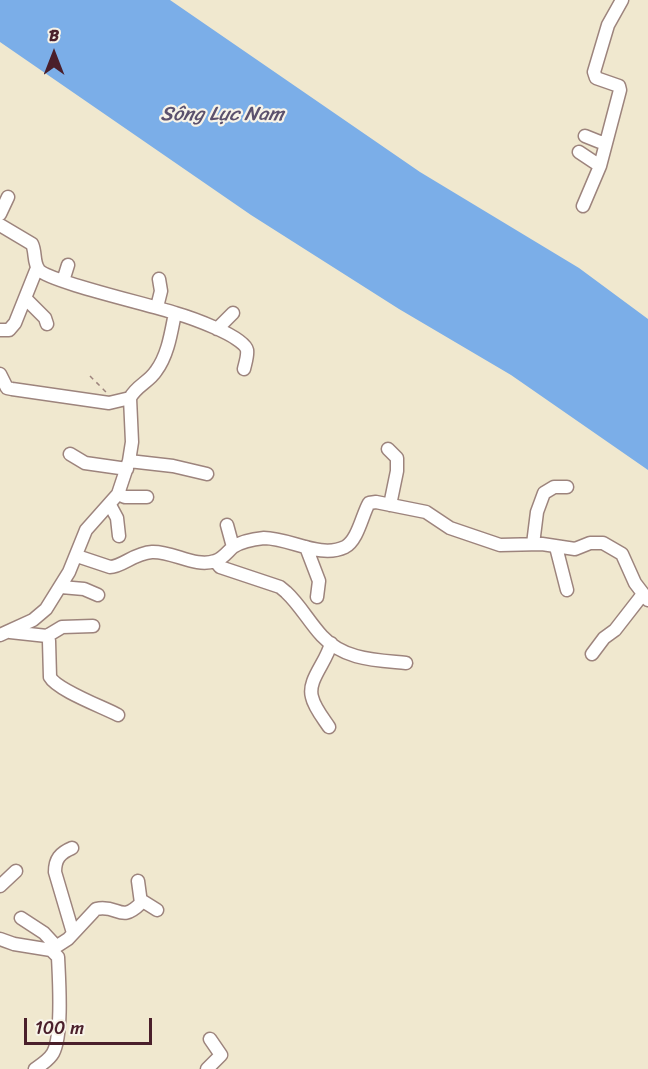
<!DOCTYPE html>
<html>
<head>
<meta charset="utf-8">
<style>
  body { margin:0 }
  #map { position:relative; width:648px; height:1069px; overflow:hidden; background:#f0e8cf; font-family:Sriracha,sans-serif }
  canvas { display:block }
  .north { position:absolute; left:24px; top:24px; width:60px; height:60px; -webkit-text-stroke:4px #f7f3e8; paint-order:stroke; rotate:0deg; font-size:16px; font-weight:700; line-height:24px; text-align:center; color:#4a1f2b }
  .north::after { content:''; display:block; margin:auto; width:21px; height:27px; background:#4a1f2b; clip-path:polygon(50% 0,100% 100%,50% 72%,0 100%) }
  .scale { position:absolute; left:24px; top:1018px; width:128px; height:27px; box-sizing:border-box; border:3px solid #4a1f2b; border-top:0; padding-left:8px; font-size:18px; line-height:21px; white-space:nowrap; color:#4a1f2b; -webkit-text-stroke:4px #f7f3e8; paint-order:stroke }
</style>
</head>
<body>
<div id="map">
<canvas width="648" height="1069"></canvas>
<div class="north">B</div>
<div class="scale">100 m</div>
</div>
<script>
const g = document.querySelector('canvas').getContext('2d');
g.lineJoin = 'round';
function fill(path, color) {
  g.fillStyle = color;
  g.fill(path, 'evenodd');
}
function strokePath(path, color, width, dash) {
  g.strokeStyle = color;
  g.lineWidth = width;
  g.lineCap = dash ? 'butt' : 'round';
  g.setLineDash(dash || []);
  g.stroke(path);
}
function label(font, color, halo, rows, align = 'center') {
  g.font = font + ' Sriracha,sans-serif';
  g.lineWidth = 4.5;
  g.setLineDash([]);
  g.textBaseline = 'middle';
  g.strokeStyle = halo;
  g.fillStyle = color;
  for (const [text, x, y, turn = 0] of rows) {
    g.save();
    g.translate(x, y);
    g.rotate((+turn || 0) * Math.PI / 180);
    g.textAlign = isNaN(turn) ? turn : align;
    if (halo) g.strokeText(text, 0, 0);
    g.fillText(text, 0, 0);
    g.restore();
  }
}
const water = new Path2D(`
  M0 0H170L420 172 579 268 648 319V470L511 375 399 309 251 215 0 42Z`);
const path = new Path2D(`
  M90 376 106 392`);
const minor = new Path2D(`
  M585 136 605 144
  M579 152 600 166
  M583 206 600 166 620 90 619 86 596 78 594 72 608 25 622 0
  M0 214 8 197
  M0 225 32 244C36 252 33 263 39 270 50 282 152 305 175 313 171 333 168 355 156 371 149 382 136 386 130 398L132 442 129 461 118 494 86 530 69 572 46 609 33 620 0 635
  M63 281 68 265
  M25 298 45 318 47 324
  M157 307 161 291 159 279
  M175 313C189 317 244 336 247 350 248 356 245 364 244 369
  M217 329 233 313
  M0 330H9L15 323 37 268
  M0 374 7 388 12 389 109 403 130 398
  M388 449 397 458V471L390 505
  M70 454 85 463 127 469
  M129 461 173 466 207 474
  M118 494 125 497H147
  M110 505 117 518 119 536
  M227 525 233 547
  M533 544 537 512 544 493 554 487H567
  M306 547 319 581 317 597
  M556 547 567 590
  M77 556 110 567C122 567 134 553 152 552 173 551 195 568 215 561 223 559 228 551 233 547 242 541 254 539 264 538 290 538 320 559 345 547 358 540 362 515 369 503L376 502 426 512 450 528 500 545 542 544 575 549 590 543H603L622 554 635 583 648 600
  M215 561 220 567 280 587 286 592C300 605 309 622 322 636 344 660 376 660 406 663
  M61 587 84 589 98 595
  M10 632 47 636 49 641 50 677C57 690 103 707 118 715
  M47 636 62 627 93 626
  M592 654 604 638 615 630 643 594
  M329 727C323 718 314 707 312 697 307 680 327 662 331 643
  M72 848C60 853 55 859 55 872L73 933
  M0 886 16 871
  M141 900 157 910
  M21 918 44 933 56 946
  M0 939 14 944 51 950 58 957C59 979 63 1035 53 1053 49 1060 41 1065 35 1069
  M51 950 68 939 96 909C119 904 120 924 141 903L138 881
  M207 1069 221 1055 210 1039`);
const waterNames = [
  ["Sông Lục Nam",222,115]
];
fill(water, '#7baee8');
strokePath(minor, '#9d847d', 15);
strokePath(path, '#9d847d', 1.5, [4.5, 4.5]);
strokePath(minor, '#fff', 12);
label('italic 20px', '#5b516d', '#f7f3e8', waterNames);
</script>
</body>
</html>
